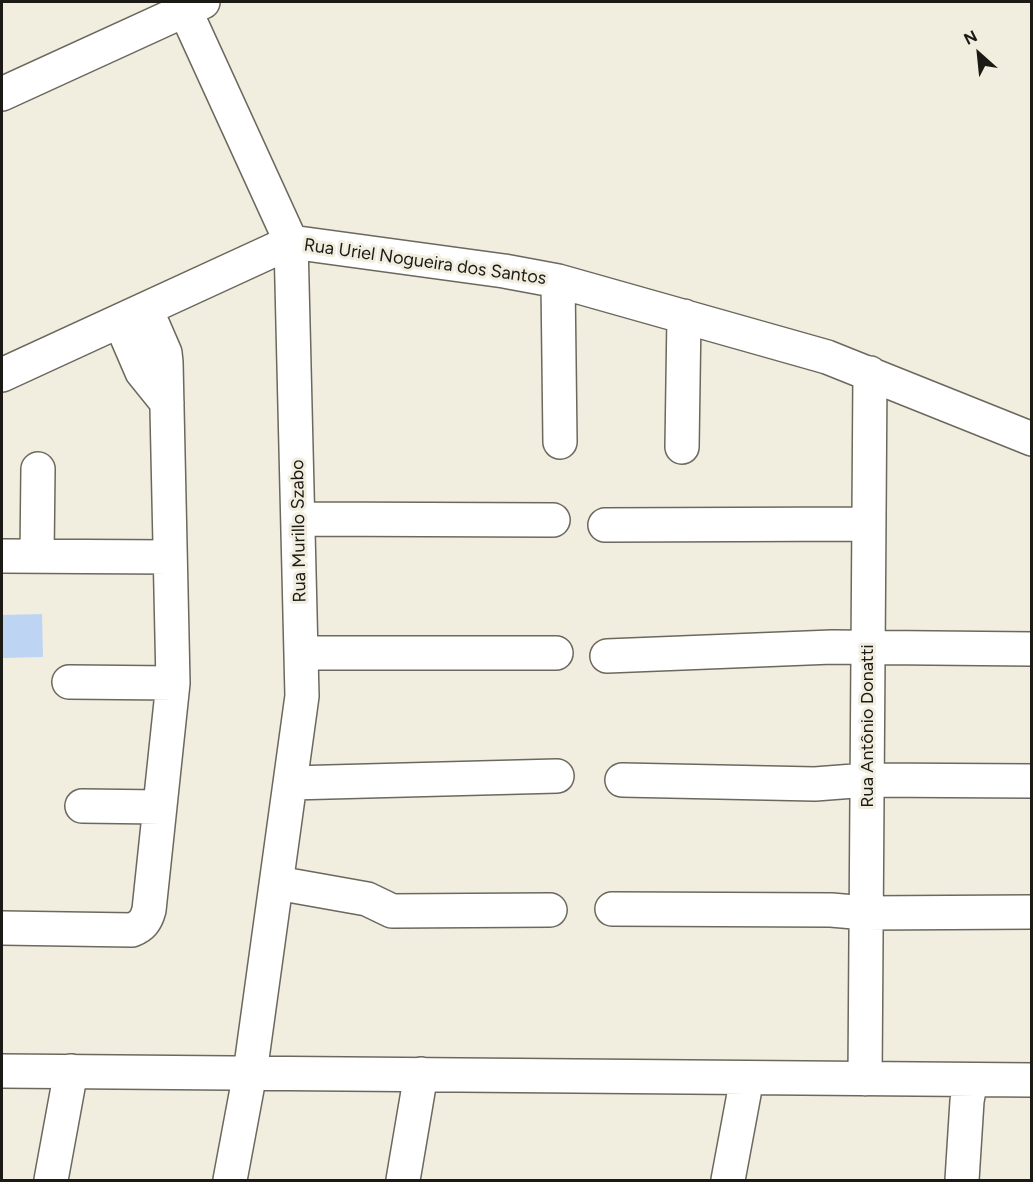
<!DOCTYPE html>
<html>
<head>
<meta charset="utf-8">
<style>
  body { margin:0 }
  #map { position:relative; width:1033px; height:1182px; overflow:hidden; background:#f1eddf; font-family:Figtree,sans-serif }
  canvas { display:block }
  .frame { position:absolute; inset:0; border:3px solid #1c1a15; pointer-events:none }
  .north { position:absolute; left:949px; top:24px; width:60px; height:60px; -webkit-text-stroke:4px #f1eddf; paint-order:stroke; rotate:333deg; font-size:16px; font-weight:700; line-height:24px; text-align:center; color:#1c1a15 }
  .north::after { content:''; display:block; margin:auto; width:21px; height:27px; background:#1c1a15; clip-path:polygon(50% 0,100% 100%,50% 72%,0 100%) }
</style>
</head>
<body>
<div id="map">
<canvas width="1033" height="1182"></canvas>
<div class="frame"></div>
<div class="north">N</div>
</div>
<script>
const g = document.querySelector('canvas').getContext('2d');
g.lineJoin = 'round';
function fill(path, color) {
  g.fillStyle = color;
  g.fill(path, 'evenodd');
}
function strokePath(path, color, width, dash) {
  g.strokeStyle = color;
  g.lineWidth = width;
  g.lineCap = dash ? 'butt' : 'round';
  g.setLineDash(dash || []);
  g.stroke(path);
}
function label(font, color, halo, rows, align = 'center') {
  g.font = font + ' Figtree,sans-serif';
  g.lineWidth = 6;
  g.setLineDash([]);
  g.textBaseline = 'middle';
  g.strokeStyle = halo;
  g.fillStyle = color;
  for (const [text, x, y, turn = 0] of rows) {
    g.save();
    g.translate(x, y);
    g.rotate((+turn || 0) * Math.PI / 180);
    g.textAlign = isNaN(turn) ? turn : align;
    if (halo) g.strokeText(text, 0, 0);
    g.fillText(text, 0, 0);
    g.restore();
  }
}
const water = new Path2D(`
  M42 614 43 657 2 658V615Z`);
const minor = new Path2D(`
  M185 10 291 242 302 696 250 1073 230 1180
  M2 94 203 2
  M558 281 560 442
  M120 321 142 372 167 403
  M2 375 291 242 504 271 558 281 827 357 1032 439
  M682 447 684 316
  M298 519 553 520
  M605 525 869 524
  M2 556 170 557
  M37 556 38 469
  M302 653H556
  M607 656 832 647 1032 649
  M69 682 173 683
  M622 780 815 784 867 780 1032 781
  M291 783 557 776
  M82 806 160 807
  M277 883 367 899 392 911 550 910
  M612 909 831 910 866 913 1032 912
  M2 928 132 930C142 926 146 921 149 910L173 683 166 362 165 353 146 309
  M2 1071 1032 1080
  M865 1079 870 373
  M51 1180 71 1071
  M403 1180 421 1074
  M728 1180 747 1078
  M962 1180 967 1101 971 1080`);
const streetNames = [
  ["Rua Uriel Nogueira dos Santos",425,262,8],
  ["Rua Murillo Szabo",299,531,-91],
  ["Rua Antônio Donatti",868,726,-90]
];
fill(water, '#bdd5f3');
strokePath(minor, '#6c685d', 36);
strokePath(minor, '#fff', 33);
label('18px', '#1c1a15', '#f1eddf', streetNames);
</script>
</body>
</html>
